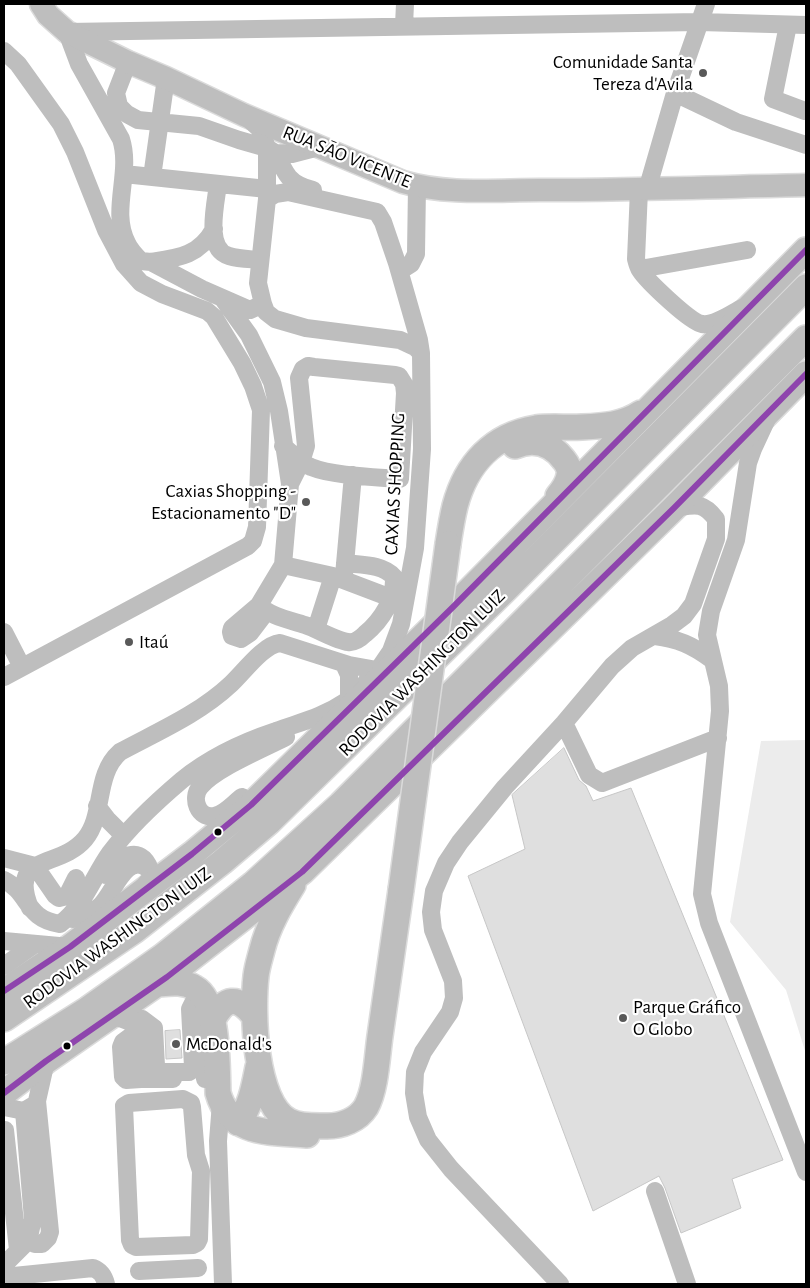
<!DOCTYPE html>
<html>
<head>
<meta charset="utf-8">
<style>
  body { margin:0 }
  #map { position:relative; width:810px; height:1288px; overflow:hidden; background:#fff; font-family:"Alegreya Sans",sans-serif }
  canvas { display:block }
  .frame { position:absolute; inset:0; border:5px solid #000; pointer-events:none }
</style>
</head>
<body>
<div id="map">
<canvas width="810" height="1288"></canvas>
<div class="frame"></div>
</div>
<script>
const g = document.querySelector('canvas').getContext('2d');
g.lineJoin = 'round';
function fill(path, color) {
  g.fillStyle = color;
  g.fill(path, 'evenodd');
}
function strokePath(path, color, width, dash) {
  g.strokeStyle = color;
  g.lineWidth = width;
  g.lineCap = dash ? 'butt' : 'round';
  g.setLineDash(dash || []);
  g.stroke(path);
}
function label(font, color, halo, rows, align = 'center') {
  g.font = font + ' "Alegreya Sans",sans-serif';
  g.lineWidth = 4.5;
  g.setLineDash([]);
  g.textBaseline = 'middle';
  g.strokeStyle = halo;
  g.fillStyle = color;
  for (const [text, x, y, turn = 0] of rows) {
    g.save();
    g.translate(x, y);
    g.rotate((+turn || 0) * Math.PI / 180);
    g.textAlign = isNaN(turn) ? turn : align;
    if (halo) g.strokeText(text, 0, 0);
    g.fillText(text, 0, 0);
    g.restore();
  }
}
const green = new Path2D(`
  M806 740V1054L786 990 730 922 761 741Z`);
const building = new Path2D(`
  M564 748 579 780 586 786 593 801 631 788 783 1160 732 1179 741 1208 681 1233 665 1188 659 1176 593 1211 468 876 525 849 512 795Z
  M180 1030 182 1058 166 1059 165 1031Z`);
const minor = new Path2D(`
  M404 25 405 4
  M788 25 773 99 805 111
  M4 51 18 64 61 124 75 152 106 230 124 264 141 283 162 294 207 311 214 317 242 363 253 386 261 410 257 527 253 541 248 546 4 677
  M128 62 116 93 119 106 127 114 138 120 199 126 239 140 267 148 275 153
  M675 93 736 122 806 145
  M249 119 261 130 267 148V199L258 283 263 304 266 312 275 319 306 328 400 340 415 347 421 353
  M124 174 267 189
  M152 177 166 78
  M218 184C216 203 204 249 229 256 239 259 250 259 260 260
  M313 190C289 184 285 174 276 153L292 154 319 147
  M639 190 636 259C637 263 638 267 640 270 647 281 690 322 702 324 715 326 732 313 742 308
  M647 190 675 93 706 4
  M267 199 275 194 288 192 377 212 383 222 397 263 419 340 421 353 422 449 415 548 401 624 391 651 378 670
  M151 262C178 258 199 256 214 229
  M640 269 747 250
  M400 271 411 264 416 254 417 186
  M223 299 249 335 272 382 279 411 290 484 283 565 259 605 232 628 231 632 232 636 241 639 250 633 266 612
  M263 304 250 310 202 289 151 262 141 261C136 256 130 250 127 243 110 211 132 173 121 139L79 64 67 32 700 22 806 25
  M766 421 753 449 748 463 736 540 711 611 707 635 719 686 720 711 702 894 709 923 806 1172
  M283 446C292 453 300 463 311 467 333 476 375 477 400 479L405 393 404 384 399 376 395 375 314 367 308 366 303 369 299 378 306 446 301 462 290 484
  M283 565 333 576 391 598
  M344 575 353 475
  M259 605C271 617 290 620 305 625 317 629 337 641 348 642 355 643 361 638 365 634 382 620 395 599 394 577 383 564 361 565 345 563
  M316 629 333 576
  M4 632 22 667
  M655 636C678 639 692 645 711 659
  M344 664 349 675V700
  M564 723 589 775 602 783 718 738
  M242 797C234 803 224 815 214 816 198 819 191 798 200 787 216 768 263 749 286 737
  M97 806 107 819 124 836
  M4 858 35 866
  M35 866 55 895 59 898 67 896 76 878
  M106 875C121 853 144 843 152 876L141 890
  M4 880C30 893 25 919 60 924 84 906 93 877 110 853 130 826 156 802 182 780 209 758 243 742 276 731 301 722 323 717 345 702
  M30 908C8 852 59 870 85 839 105 815 94 775 120 752 159 731 199 714 231 684 244 672 263 645 280 643L349 665 377 670 366 682
  M73 919C84 917 93 913 101 905 114 892 126 853 147 868
  M4 941 70 947
  M4 966 35 944
  M113 1015 142 1019 154 1028 156 1066 161 1072H189L192 1070 193 1067 190 1009 193 1003 198 1005 205 1079
  M120 1018 136 1024 138 1031 141 1079H173
  M138 1031 123 1042 121 1047 123 1077 126 1080 141 1079
  M183 1099 191 1103 192 1107 196 1155 201 1171 199 1239 197 1243 193 1245 136 1247 132 1245 130 1240 124 1106 129 1103Z
  M221 1103 218 1141 223 1284
  M4 1107 24 1111 34 1105
  M5 1130 18 1250
  M655 1191 687 1284
  M28 1241 35 1244H42L48 1238 50 1232 37 1101 46 1061
  M4 1265 28 1241 33 1219 24 1111
  M139 1271 198 1268
  M4 1277 93 1268C101 1271 104 1276 106 1284
  M560 1284 451 1169 428 1140 418 1117 414 1093 415 1072 423 1052 450 1012 454 998 453 981 433 930 431 912 434 891 446 863 460 842 505 787 564 723 612 666 632 648 672 625 684 616 693 604 716 539V519C702 501 695 505 674 508`);
const major = new Path2D(`
  M41 4 48 15 67 32 128 62 166 78 244 115 403 182C447 195 495 190 540 190 629 190 717 187 806 185`);
const highway = new Path2D(`
  M515 446C534 438 552 444 564 460 568 465 570 470 569 475 568 484 563 490 558 496
  M448 544C450 531 452 518 455 506 466 464 493 435 536 428 551 426 567 428 582 427 604 426 623 425 641 413
  M293 885C280 906 268 926 262 950 260 958 257 967 256 976 252 1011 254 1103 289 1121 300 1127 315 1126 327 1126 342 1126 358 1120 366 1107 376 1089 377 1057 380 1036 387 988 394 939 401 890
  M158 984C170 983 184 981 195 988 219 1001 217 1067 218 1093 230 1136 271 1132 307 1135
  M4 991 70 947 192 854 251 805 453 607 806 250
  M4 1019 134 931 222 862 269 822 506 589 806 287
  M213 1020C224 997 238 995 254 1016
  M4 1062 88 1009 163 956 253 884 341 804 806 338
  M4 1093 46 1061 167 977 302 872 674 508 806 374
  M238 1123C251 1106 254 1087 258 1067`);
const highwayBridge = new Path2D(`
  M401 890 448 544`);
const bus1 = new Path2D(`
  M4 991 70 947 192 854 251 805 453 607 806 250
  M4 1093 46 1061 167 977 302 872 674 508 806 374`);
const markers = [
  [703,73,5,"#595959"],
  [306,502,5,"#595959"],
  [129,642,5,"#595959"],
  [218,832,4.5,"#000"],
  [623,1018,5,"#595959"],
  [176,1044,5,"#595959"],
  [67,1046,4.5,"#000"]
];
const poiNames = [
  ["Comunidade Santa",693,62,"right"],
  ["Tereza d'Avila",693,84,"right"],
  ["Caxias Shopping -",296,491,"right"],
  ["Estacionamento \"D\"",296,513,"right"],
  ["Itaú",139,642],
  ["Parque Gráfico",633,1007],
  ["O Globo",633,1029],
  ["McDonald's",186,1044]
];
const streetNames = [
  ["RUA SĀO VICENTE",347,157,22],
  ["CAXIAS SHOPPING",395,484,-87],
  ["RODOVIA WASHINGTON LUIZ",422,673,-45],
  ["RODOVIA WASHINGTON LUIZ",117,938,-36]
];
fill(green, '#ececec');
fill(building, '#dfdfdf');
strokePath(building, '#c7c7c7', 1);
strokePath(major, '#dbdbdb', 25);
strokePath(highway, '#dbdbdb', 28);
strokePath(minor, '#bebebe', 18);
strokePath(major, '#bebebe', 22);
strokePath(highway, '#bebebe', 25);
strokePath(highwayBridge, '#dbdbdb', 28, []);
strokePath(highwayBridge, '#bebebe', 25);
strokePath(bus1, '#8e44ad', 6);
for (const [x, y, r, color] of markers) {
  const dot = new Path2D();
  dot.arc(x, y, r, 0, 2 * Math.PI);
  g.fillStyle = color;
  g.fill(dot);
  strokePath(dot, '#fff', 2);
}
label('19px', '#000', '#fff', poiNames, 'left');
label('19px', '#000', '#fff', streetNames);
</script>
</body>
</html>
